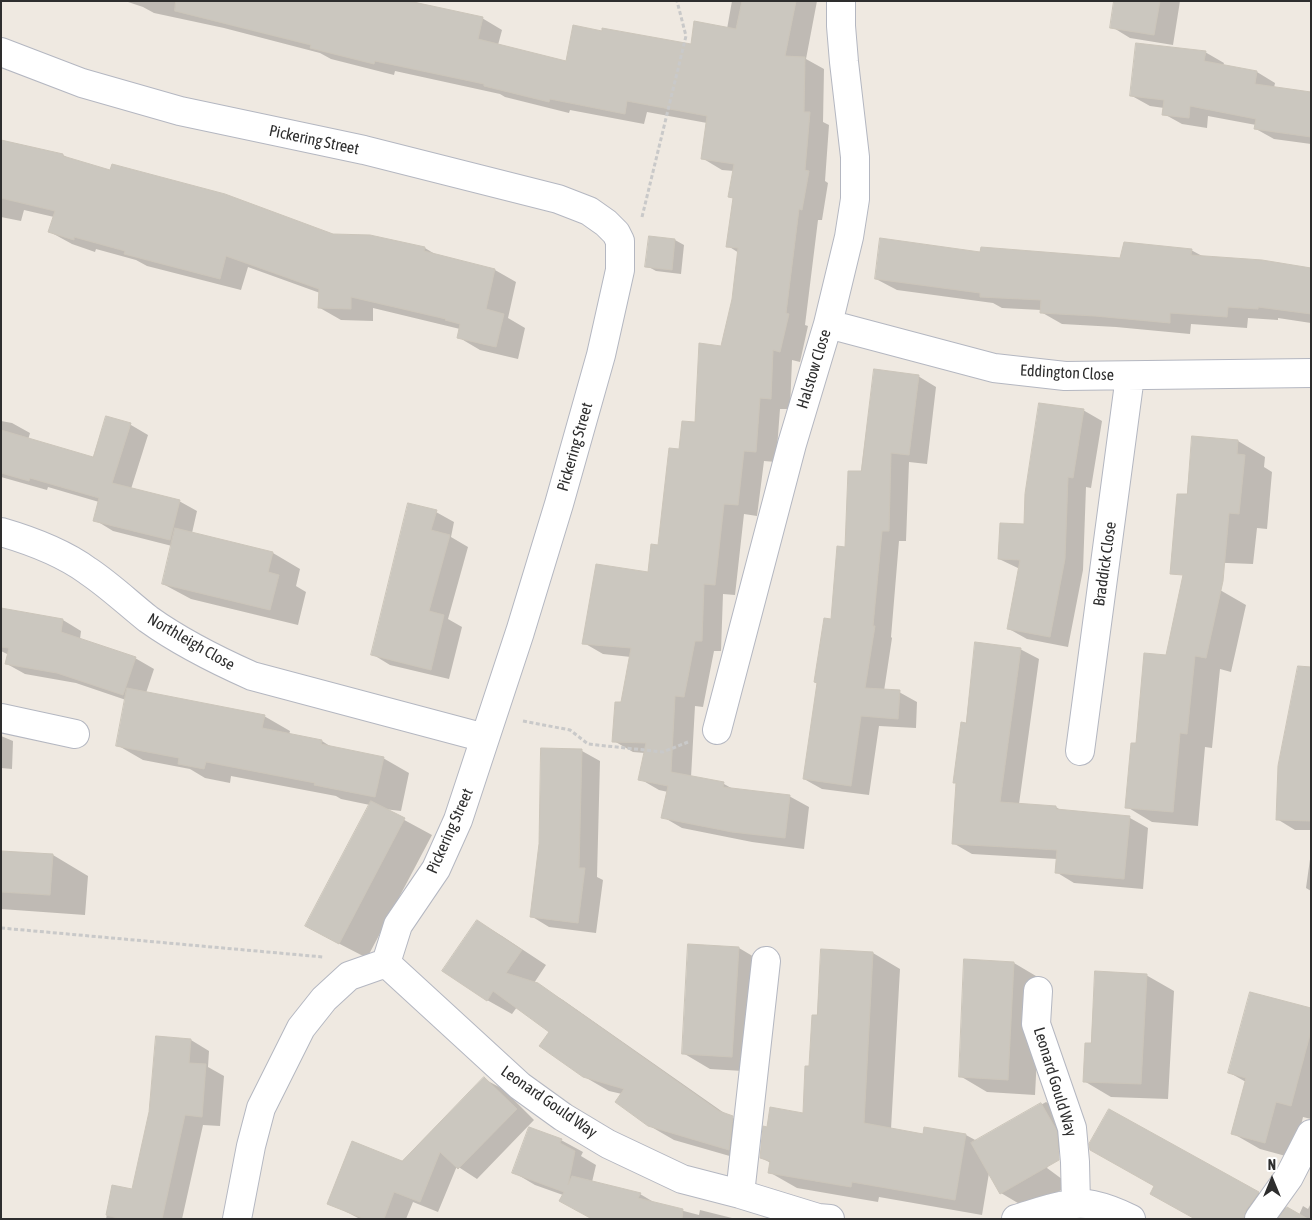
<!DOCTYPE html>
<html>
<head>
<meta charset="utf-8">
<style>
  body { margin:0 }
  #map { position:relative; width:1312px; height:1220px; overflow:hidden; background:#efe9e1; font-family:"Asap Condensed",sans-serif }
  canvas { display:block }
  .frame { position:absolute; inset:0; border:2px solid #2e2e2e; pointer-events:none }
  .north { position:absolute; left:1247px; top:1155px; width:50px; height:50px; -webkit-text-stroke:4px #fff; paint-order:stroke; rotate:0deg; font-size:14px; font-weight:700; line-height:20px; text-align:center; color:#2e2e2e }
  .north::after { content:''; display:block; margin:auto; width:18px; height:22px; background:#2e2e2e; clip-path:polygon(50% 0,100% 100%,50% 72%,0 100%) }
</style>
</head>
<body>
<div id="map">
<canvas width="1312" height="1220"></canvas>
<div class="frame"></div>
<div class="north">N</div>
</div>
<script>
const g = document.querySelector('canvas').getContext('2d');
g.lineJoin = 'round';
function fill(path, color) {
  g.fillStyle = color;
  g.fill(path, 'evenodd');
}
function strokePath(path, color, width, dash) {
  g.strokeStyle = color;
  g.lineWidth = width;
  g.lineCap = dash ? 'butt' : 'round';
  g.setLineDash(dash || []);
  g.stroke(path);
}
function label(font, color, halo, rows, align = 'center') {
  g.font = font + ' "Asap Condensed",sans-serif';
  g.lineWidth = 5;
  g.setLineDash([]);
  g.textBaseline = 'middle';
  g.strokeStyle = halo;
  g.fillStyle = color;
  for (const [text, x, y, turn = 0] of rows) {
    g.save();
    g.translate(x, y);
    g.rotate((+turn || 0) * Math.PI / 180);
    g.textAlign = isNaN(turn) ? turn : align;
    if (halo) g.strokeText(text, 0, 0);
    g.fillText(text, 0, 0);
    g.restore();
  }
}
const shadow = new Path2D(`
  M125 1H409L482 18 502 30 498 45 567 62 692 45 727 29 732 1H817L806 59 824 69 823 122 829 125 825 181 828 183 822 220H818L805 325 808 326 800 362 792 360 790 409H780L776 462 764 461 757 516 744 514 735 595 723 594 721 651H714L703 707 695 706 691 777 724 784 733 789 789 796 809 807 804 849 752 842 682 828 663 817 668 792 659 790 640 779 645 753 633 752 614 741 631 657 603 654 584 643 649 574 659 546 680 450 696 424 722 347 733 299 739 253 728 246 734 199 730 196 734 171 722 170 702 158 707 123 647 112 644 124 570 110 569 113 505 97 500 94 395 71 394 75 331 59 320 53 224 28 154 13 143 7Z
  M1116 1H1180L1173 45 1130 38 1112 27Z
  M1205 52 1224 63 1223 66 1257 72 1275 83 1274 88 1311 95V144L1274 139 1256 129V125L1208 116 1207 128 1182 124 1164 114V108L1150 106 1132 96Z
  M1 141 63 155 70 159 333 235 370 236 425 248 438 256 495 270 516 282 508 318 525 328 518 359 480 350 458 337 460 329 373 308V321L341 320 320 308V293L248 267 241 290 147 266 136 260 96 249 95 252 72 244 50 232 54 217 24 210 21 221 1 217Z
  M650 237 675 240 684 245 681 274 656 271 647 266Z
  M1191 250 1204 257 1311 269V323L1278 318V320L1248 318 1247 328 1191 324 1190 334 1116 327 1062 324 1041 312V310L1002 308 993 303 897 290 876 279 981 253 1121 259Z
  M918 376 936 387 927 464 909 462 906 541H899L891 637 892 638 884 691 899 692 917 702 916 728 879 726 869 795 822 789 804 779 832 620 863 473Z
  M1083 410 1102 421 1091 488 1086 487 1083 570 1068 647 1027 639 1009 629 1020 569 999 559 1025 525Z
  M107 417 131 425 148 435 131 489 179 501 197 511 192 533 273 553 300 569 296 586 306 592 298 625 191 599 163 584 172 546 113 531 95 520 99 502 48 487 47 490 1 477V421L12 423 30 433 28 440 93 459Z
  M1238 441 1265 457 1264 467 1272 472 1267 529 1257 528 1253 564 1201 562 1188 496Z
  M436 512 454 522 451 537 468 547 448 619 462 627 449 679 390 665 372 654Z
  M1220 590 1246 605 1231 672 1220 669 1212 748 1205 747 1198 826 1152 822 1127 807 1137 745 1167 657Z
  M1 609 63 620 81 631 80 639 135 658 154 669 146 693 264 716 290 731 289 735 322 741 333 748 383 758 409 773 401 811 384 809 432 835 367 958 334 941 370 805 341 799 336 796 231 776 230 783 205 778 190 769 143 760 117 745 126 700 76 683 25 674 7 664 9 655 1 651Z
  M1020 649 1039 659 1019 804 1056 807 1062 811 1130 818 1148 828 1143 889 1074 883 1056 872 1057 859 972 854 953 843 957 784 954 782 967 724Z
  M1311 683V830H1295L1277 819Z
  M1 736 13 741 12 769 1 768Z
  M582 751 600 761 597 877 603 880 596 933 549 927 531 916Z
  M1 852 53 855 88 876 85 915 1 909Z
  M1311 852V891L1306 888Z
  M477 921 502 936 546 965 534 983 563 1000 727 1115 758 1131 754 1163 674 1140 648 1125 622 1094 609 1091 583 1076 551 1032 517 1007 512 1014 487 1000Z
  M739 948 766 964 759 1072 710 1069 683 1053Z
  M873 953 900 969 891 1129 924 1135H966L977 1141 1046 1102 1073 1118 1075 1124 1047 1168 1070 1185 1028 1209 1001 1193 989 1173 982 1215 879 1197 878 1202 797 1188 769 1172 771 1163 761 1158 768 1129 804 1114 818 1017Z
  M1014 963 1041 979 1035 1095 987 1092 960 1076Z
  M1146 975 1174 991 1168 1099 1111 1097 1084 1081 1092 1044Z
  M1311 1009V1119L1303 1117 1293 1158 1260 1149 1232 1133 1246 1082 1230 1073Z
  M191 1040 209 1051 208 1067 224 1076 220 1126 203 1125 182 1219H106L113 1186 133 1191Z
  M484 1079 503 1089 534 1120 477 1179 457 1166 438 1212 413 1202 406 1219H360L329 1203 403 1163Z
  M1109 1110 1299 1215 1303 1206 1308 1209 1311 1203V1219H1196L1156 1186Z
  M561 1140 583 1152 581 1156 596 1165 592 1182 640 1194 657 1204 699 1215 700 1210 736 1219H593L563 1195 535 1185 513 1172Z`);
const building = new Path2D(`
  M176 1H409L483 17 478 39 566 61 573 25 602 31V28L691 44 694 21 736 29 742 1H796L785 56 805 57 804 112H810L805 170 809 171 802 210 799 209 786 313 789 314 780 352 773 350 771 399 760 398 756 452 744 451 738 505 724 504 715 585 704 584 702 641H695L684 697 675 696 671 772 724 782 723 787 790 795 785 838 732 832 661 818 668 786 638 780 646 743 612 742 615 702H621L631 648 582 644 596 564 648 572 651 544 658 545 669 448 679 449 682 421 695 422 699 343 721 346 732 299 738 248 726 247 733 198 728 197 734 164 701 159 707 116 627 101 625 114 550 99 549 102 484 86V84L375 61 374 64 310 48 311 45 175 11Z
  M1114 1H1160L1154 35 1110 28Z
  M1136 43 1206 51 1204 61 1257 71 1255 84 1311 92V137L1254 129 1256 119 1190 106 1189 118 1162 115 1164 100 1130 96Z
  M1 140 63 154V156L110 170 112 164 225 194 333 234 370 235 425 247 424 251 495 269 486 309 504 314 496 347 457 338 460 324 445 320 446 319 351 297V309L318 308 319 289 226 256 220 279 124 254 125 251 74 237V240L48 232 55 211 1 198Z
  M649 236 675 239 672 270 645 267Z
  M880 238 980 252 981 247 1120 258 1124 242 1192 249 1191 255 1262 260 1311 268V314L1258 307V309L1228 307 1227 317 1170 313V323L1095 316 1040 313 1041 300 980 297V293L875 279Z
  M874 369 919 375 909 455 891 453 889 531H882L873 626H875L865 688 900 690 898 719 861 716 851 786 803 779 817 683 814 682 824 618 831 619 837 546 845 547 848 471H861Z
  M1039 403 1084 409 1073 478 1068 477 1065 559 1050 637 1007 629 1020 560 998 559 1000 523 1024 524 1025 494Z
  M106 416 131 423 112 483 180 500 170 540 93 521 99 498 30 478 29 481 1 473V430L93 457Z
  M1192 436 1238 440 1237 454 1245 455 1239 514 1229 513 1223 581 1206 658 1195 656 1187 734 1180 733 1173 812 1125 808 1131 743H1136L1144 653 1166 655 1183 575 1170 574 1177 494H1187Z
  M408 503 437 510 431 530 450 535 429 611 444 615 431 670 371 655Z
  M175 528 273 552 268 572 279 575 270 610 162 584Z
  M1 608 63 619 61 632 136 657 123 695 57 673 5 664 9 648 1 647Z
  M975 642 1021 648 1000 802 1056 806V809L1130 816 1124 879 1055 873 1057 850 952 844 956 783H953L961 722 966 723Z
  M1298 666 1311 667V821L1276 820 1278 766Z
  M127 688 265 715 262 728 322 740 321 744 384 757 375 797 314 785 315 783 206 762 204 769 178 764 179 758 116 746Z
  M541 748 582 749 579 868H585L578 923 530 917 539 844Z
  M371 801 405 818 339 944 305 926Z
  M1 851 53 854 50 895 1 892Z
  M477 920 522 950 506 973 538 983 719 1111 733 1116 729 1150 648 1126 615 1102 624 1089 583 1077 539 1046 549 1032 493 991 487 1001 442 971Z
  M688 944 739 947 732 1057 682 1054Z
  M821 949 873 952 864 1123 923 1134 924 1127 966 1134 955 1200 852 1182 851 1187 768 1173 770 1161 760 1158 763 1126 767 1127 770 1107 803 1113 805 1066H809L812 1015H817Z
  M964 959 1014 962 1008 1080 959 1077Z
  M1095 971 1147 974 1141 1084 1083 1082 1085 1043H1091Z
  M1250 992 1311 1008V1031L1291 1106 1276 1102 1265 1143 1231 1134 1246 1078 1228 1073Z
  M156 1036 191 1039 189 1063 206 1064 202 1117 185 1115 162 1219H121L106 1215 112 1185 132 1189 149 1112Z
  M484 1077 517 1109 458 1169 440 1152 420 1202 394 1192 384 1219H365L327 1204 352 1141 402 1161Z
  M1041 1103 1057 1131 1059 1160 1000 1194 971 1143Z
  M1109 1109 1259 1192 1246 1210 1244 1219H1195L1150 1194 1154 1186 1090 1150 1089 1144Z
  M529 1127 562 1139 560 1143 575 1151 568 1185 572 1176 641 1193 638 1198 683 1209 682 1219H592L559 1201 564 1192 512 1173Z
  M1287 1207 1308 1219H1278Z`);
const path = new Path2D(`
  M642 217 686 36 677 1
  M523 721 570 730 588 744 663 752 688 742
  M1 928 323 957`);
const minor = new Path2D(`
  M1 52 82 83 180 111 364 150 558 199 589 211 606 223 616 233 620 241V270L601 355 559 504 520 632 458 820 436 869 398 925 386 963 349 976 324 999 301 1028 261 1108 251 1146 237 1219
  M828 324 994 368 1065 376 1311 373
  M1 532C32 541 62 552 88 571 109 585 128 603 148 619 180 642 216 660 252 676L485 738
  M1 718 75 734
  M717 730 792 444 828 324 849 237 855 199V157L844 62 841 26V1
  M1080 751 1130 376
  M386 963 520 1086 563 1117 608 1144 682 1179 740 1194 818 1218 830 1219
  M1038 991 1036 1024 1072 1128 1075 1162 1076 1204
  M740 1194 766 961
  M1016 1219C1040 1212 1068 1200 1093 1205 1107 1208 1119 1213 1131 1219
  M1259 1219 1289 1177 1311 1134`);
const streetNames = [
  ["Pickering Street",314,140,12],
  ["Halstow Close",814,369,-73],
  ["Eddington Close",1067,373,3],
  ["Pickering Street",575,447,-74],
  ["Braddick Close",1105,564,-82],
  ["Northleigh Close",191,642,30],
  ["Pickering Street",450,831,-66],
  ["Leonard Gould Way",1055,1082,73],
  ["Leonard Gould Way",549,1102,35]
];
fill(shadow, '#0003');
fill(building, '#cbc7bf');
strokePath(building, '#cbc5ba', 1);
strokePath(minor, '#b4b7c1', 30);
strokePath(path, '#c9c9c9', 3, [4, 2.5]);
strokePath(minor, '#fff', 28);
label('16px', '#2e2e2e', '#fff', streetNames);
</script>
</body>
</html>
